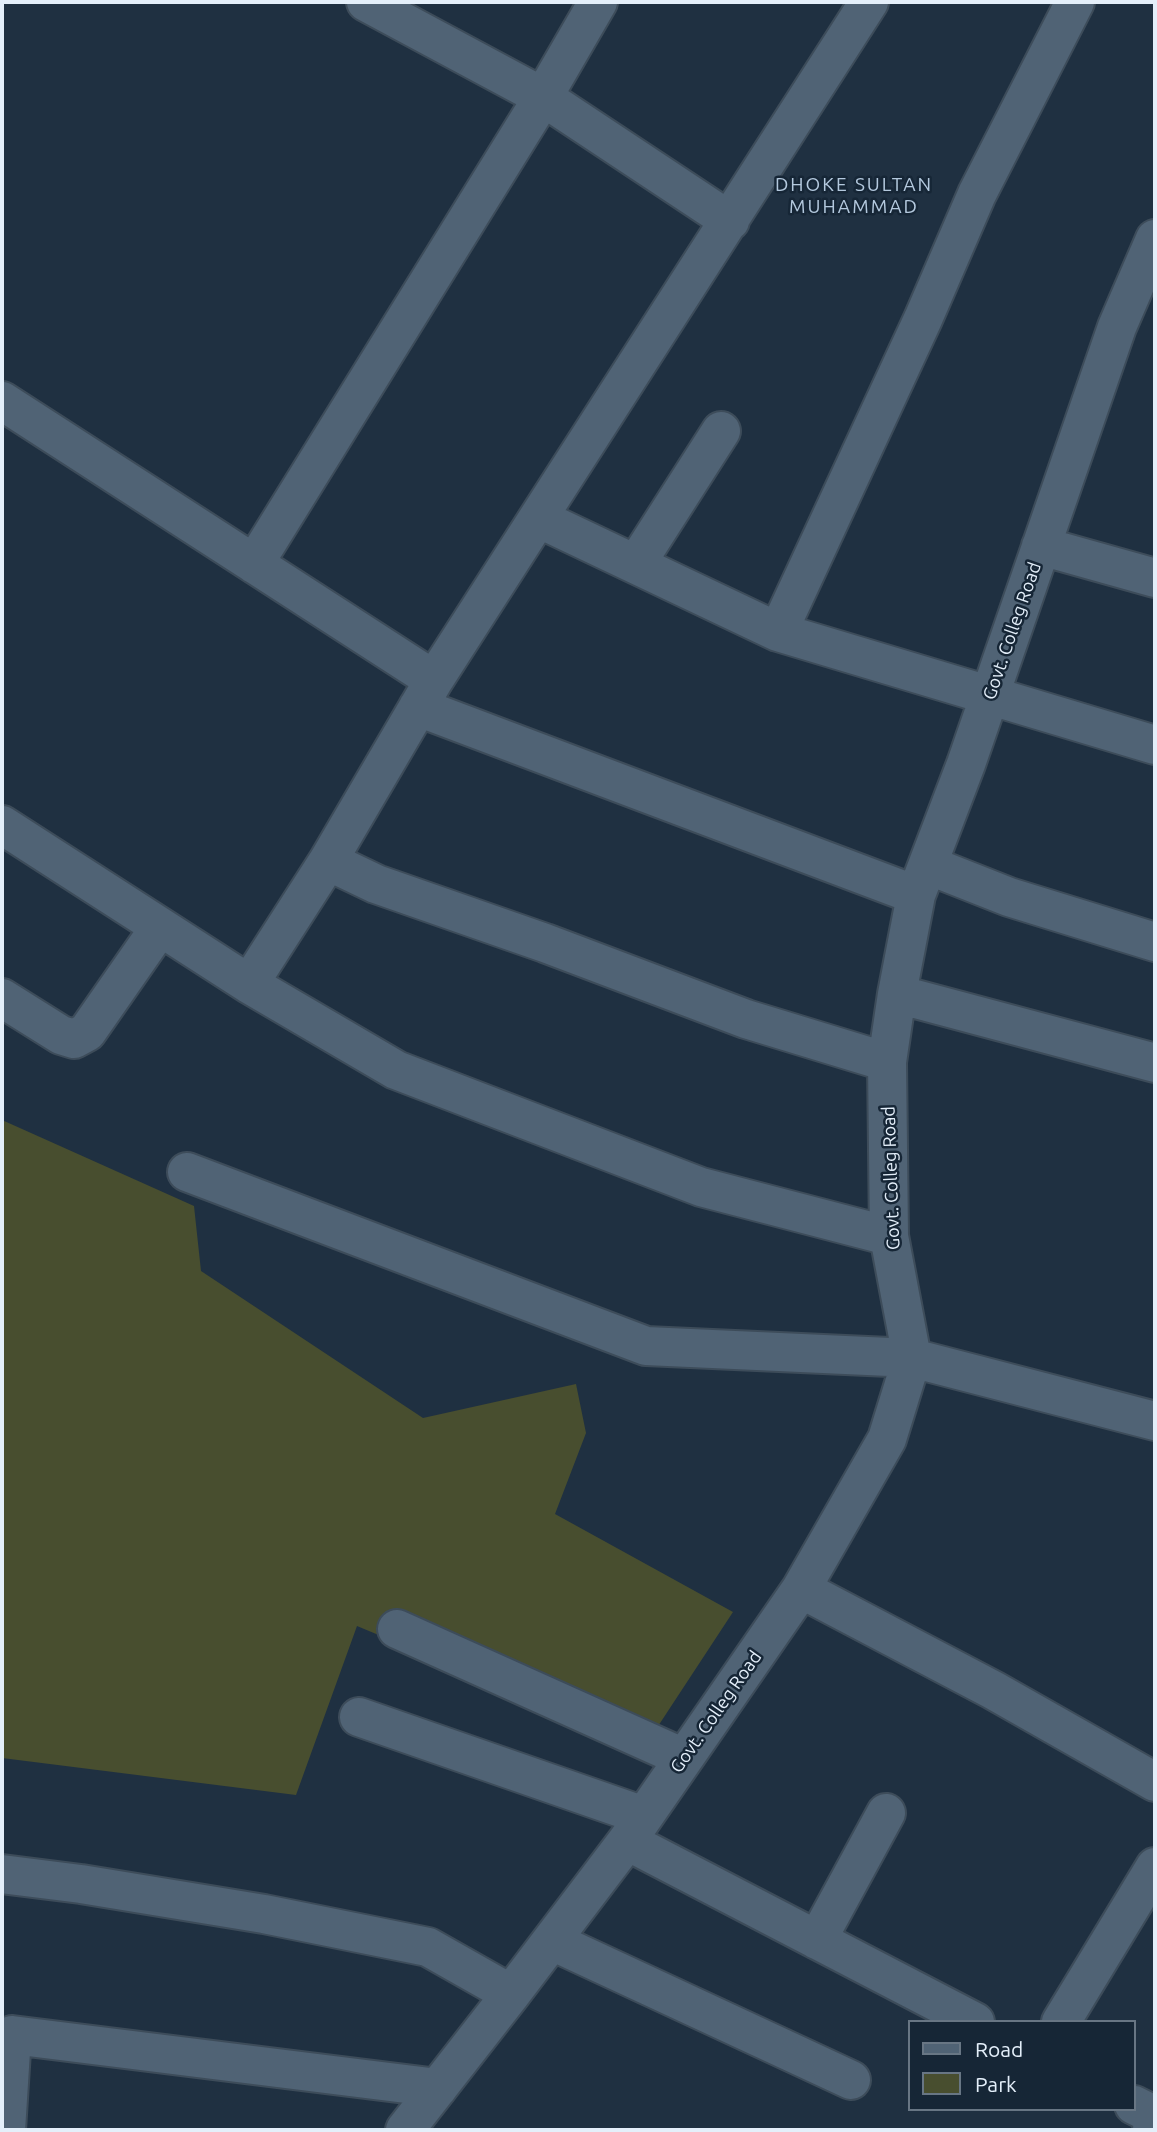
<!DOCTYPE html>
<html>
<head>
<meta charset="utf-8">
<style>
  body { margin:0 }
  #map { position:relative; width:1157px; height:2132px; overflow:hidden; background:#1f3041; font-family:Ubuntu,sans-serif }
  canvas { display:block }
  .frame { position:absolute; inset:0; border:4px solid #e4effa; pointer-events:none }
  .legend { position:absolute; left:908px; top:2020px; width:228px; height:91px; box-sizing:border-box; background:#162636; border:2px solid #687684; margin:0; padding:9px 12px; list-style:none; font-size:21px; color:#e4effa }
  .legend li { display:flex; align-items:center; gap:14px; height:35px }
  .legend b { width:35px; border:2px solid #687684 }
</style>
</head>
<body>
<div id="map">
<canvas width="1157" height="2132"></canvas>
<div class="frame"></div>
<ul class="legend">
<li><b style="height:9px;background:#506375"></b>Road</li>
<li><b style="height:19px;background:#484e2f"></b>Park</li>
</ul>
</div>
<script>
const g = document.querySelector('canvas').getContext('2d');
g.lineJoin = 'round';
function fill(path, color) {
  g.fillStyle = color;
  g.fill(path, 'evenodd');
}
function strokePath(path, color, width, dash) {
  g.strokeStyle = color;
  g.lineWidth = width;
  g.lineCap = dash ? 'butt' : 'round';
  g.setLineDash(dash || []);
  g.stroke(path);
}
function label(font, color, halo, rows, align = 'center') {
  g.font = font + ' Ubuntu,sans-serif';
  g.lineWidth = 5;
  g.setLineDash([]);
  g.textBaseline = 'middle';
  g.strokeStyle = halo;
  g.fillStyle = color;
  for (const [text, x, y, turn = 0] of rows) {
    g.save();
    g.translate(x, y);
    g.rotate((+turn || 0) * Math.PI / 180);
    g.textAlign = isNaN(turn) ? turn : align;
    if (halo) g.strokeText(text, 0, 0);
    g.fillText(text, 0, 0);
    g.restore();
  }
}
const green = new Path2D(`
  M2 1120 194 1206 201 1271 423 1418 576 1384 586 1433 555 1514 733 1612 645 1746 357 1626 296 1795 2 1758Z`);
const minor = new Path2D(`
  M366 2 543 97 730 221
  M2 401 434 680
  M538 518 778 632 1155 745
  M1041 546 1155 578
  M254 564 543 97 598 2
  M636 564 721 431
  M778 632 923 319 977 194 1075 2
  M418 707 916 895
  M2 825 249 984 396 1070 701 1187 889 1236
  M328 861 376 884 545 943 746 1019 887 1062
  M928 865 1009 897 1155 942
  M249 984 328 861 434 680 869 2
  M897 994 1155 1063
  M2 998 61 1035 74 1039 87 1032 160 927
  M187 1172 646 1346 912 1358 1155 1421
  M801 1589 993 1690 1155 1782
  M397 1629 684 1758
  M359 1717 644 1816
  M627 1841 975 2022
  M2 1874 81 1884 264 1914 428 1947 511 1994
  M817 1940 886 1813
  M552 1941 851 2080
  M1061 2022 1155 1867
  M1134 2105 1146 2111 1153 2118 1152 2130
  M6 2130 12 2035 438 2088
  M405 2130 511 1994 627 1841 801 1589 887 1439 912 1358 889 1236 887 1062 897 994 916 895 966 764 1117 327 1155 239`);
const streetNames = [
  ["Govt. Colleg Road",1012,631,-71],
  ["Govt. Colleg Road",891,1178,-92],
  ["Govt. Colleg Road",716,1712,-55]
];
const neighbourhoodNames = [
  ["DHOKE SULTAN",854,185],
  ["MUHAMMAD",854,207]
];
fill(green, '#484e2f');
strokePath(minor, '#3d4c5a', 42);
strokePath(minor, '#506375', 38);
label('18px', '#e4effa', '#162636', streetNames);
g.letterSpacing = '2px';
label('19px', '#b4c9de', '#162636', neighbourhoodNames);
g.letterSpacing = '0px';
</script>
</body>
</html>
